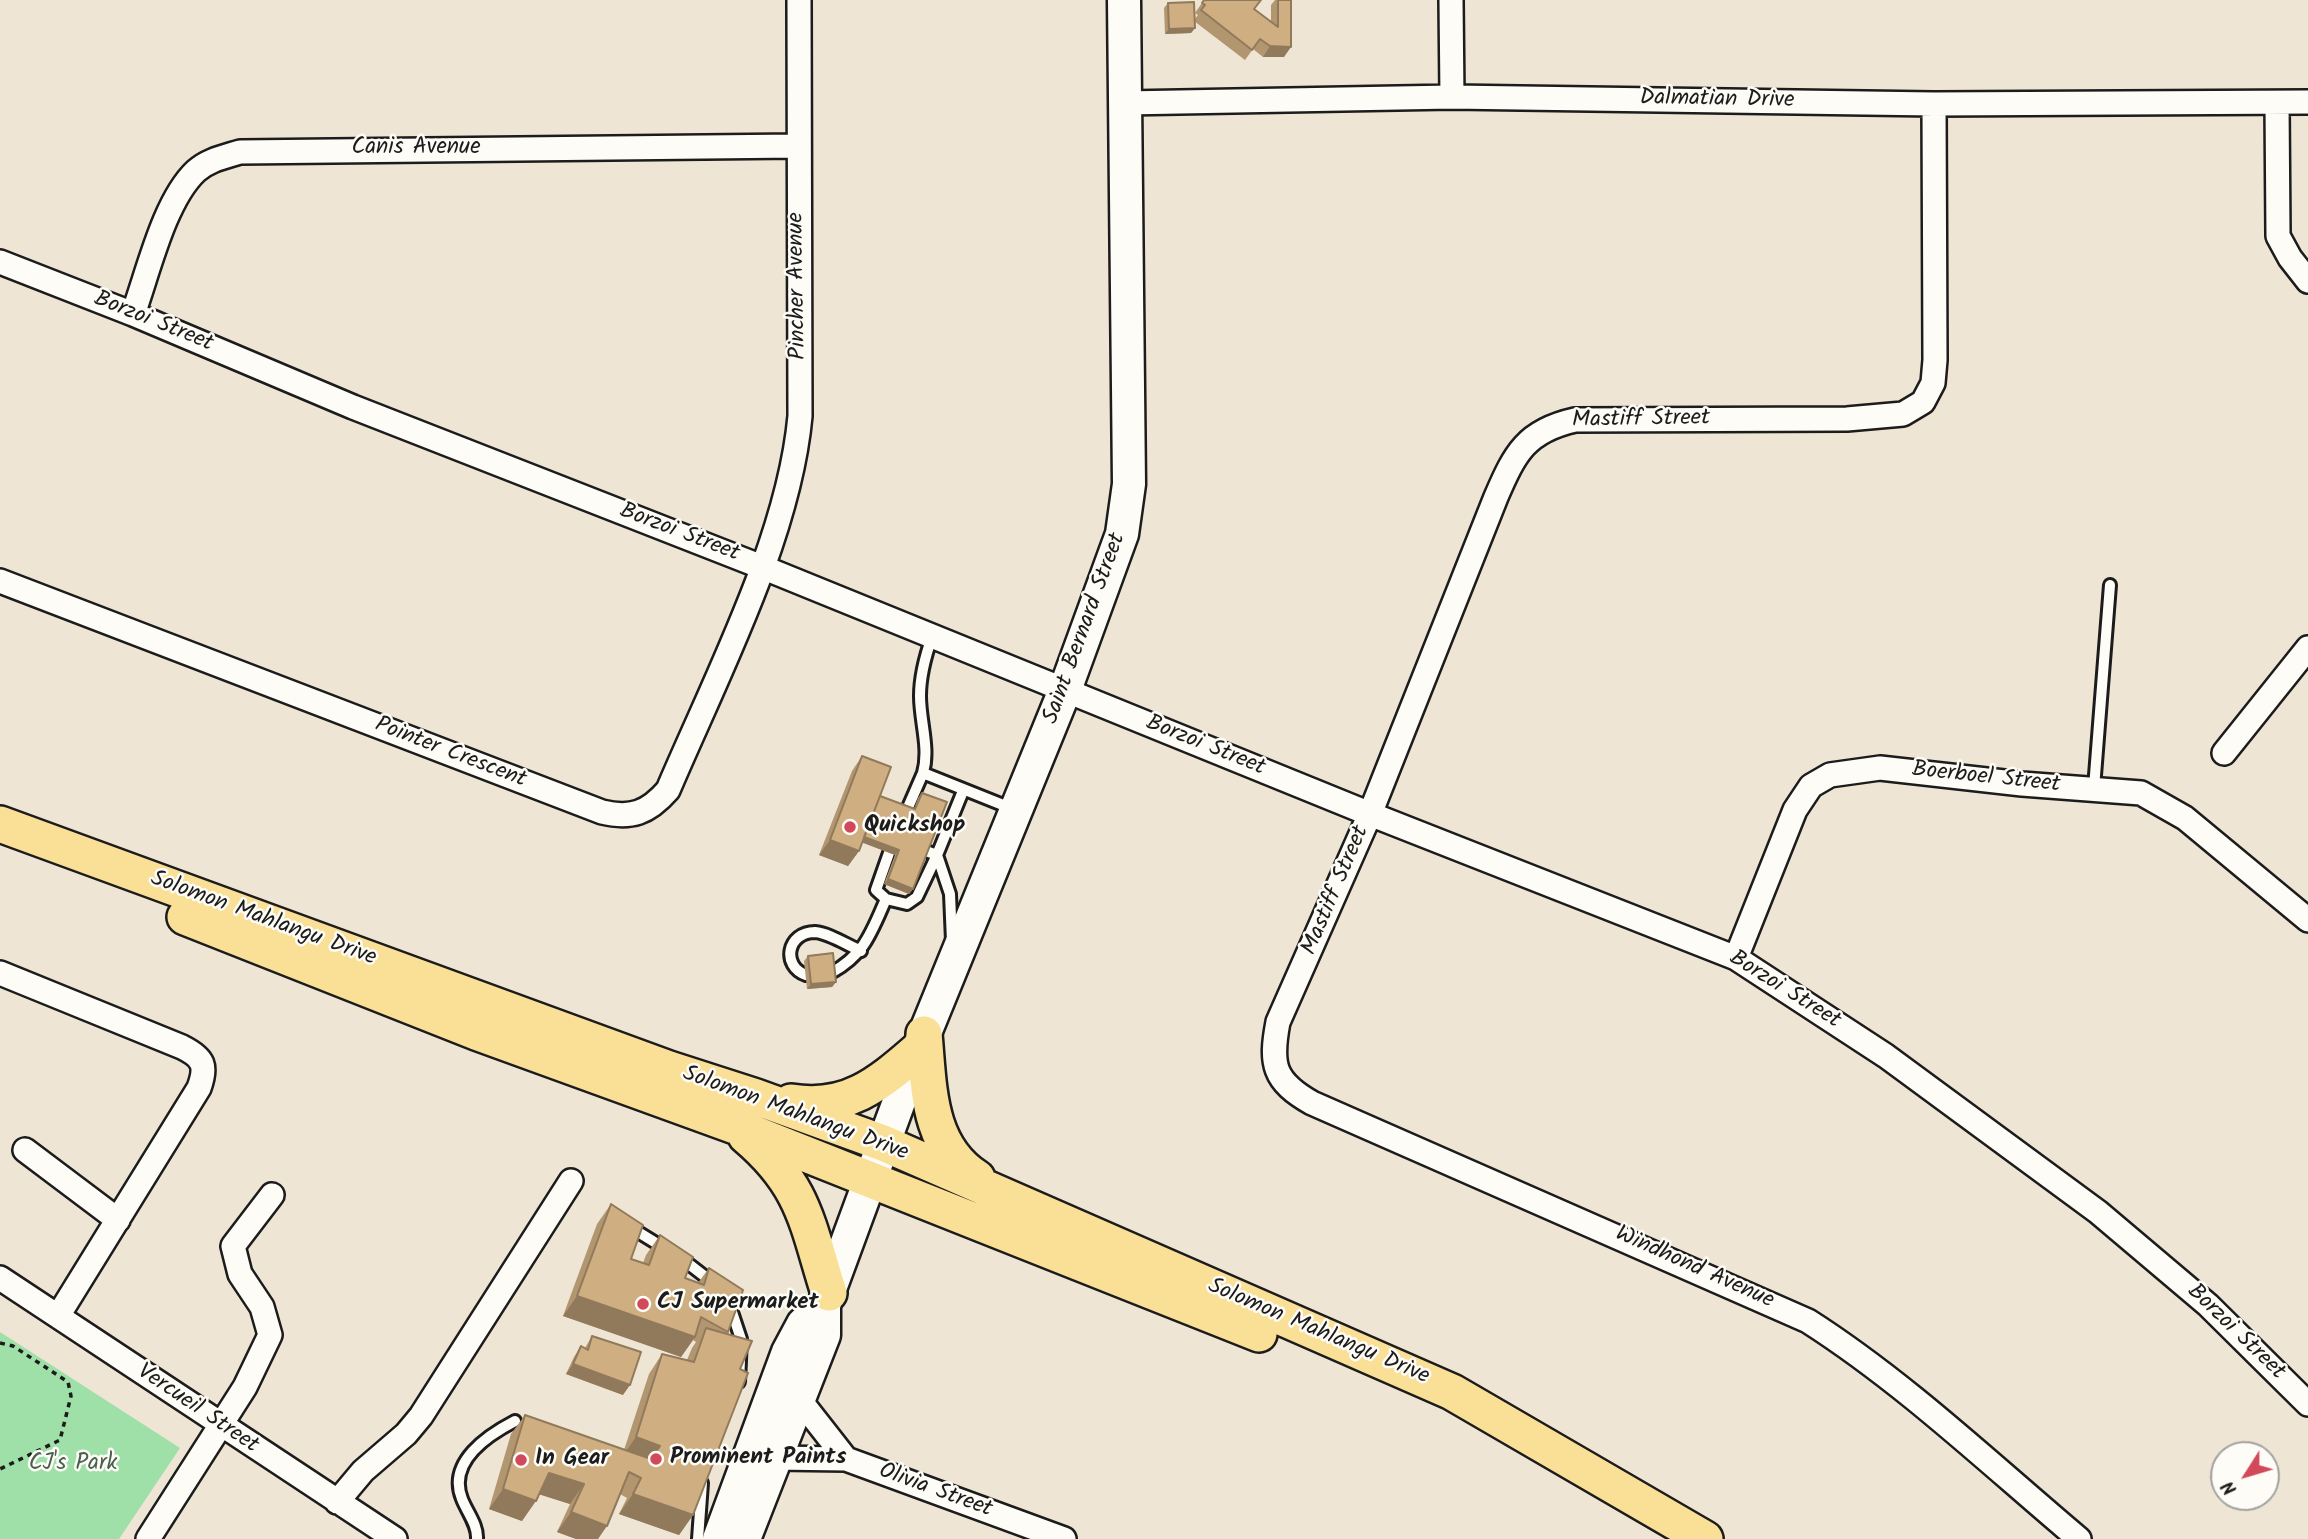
<!DOCTYPE html>
<html>
<head>
<meta charset="utf-8">
<style>
  body { margin:0 }
  #map { position:relative; width:2308px; height:1539px; overflow:hidden; background:#efe5d4; font-family:Kalam,sans-serif }
  canvas { display:block }
  .north { position:absolute; left:2210px; top:1441px; width:70px; height:70px; box-sizing:border-box; background:#fdfcf7; border:2px solid #a3a29f; border-radius:50%; rotate:233deg; font-size:19px; font-weight:700; line-height:28px; text-align:center; color:#1c1c1c }
  .north::after { content:''; display:block; margin:auto; width:24px; height:32px; background:#d1495b; clip-path:polygon(50% 0,100% 100%,50% 72%,0 100%) }
</style>
</head>
<body>
<div id="map">
<canvas width="2308" height="1539"></canvas>
<div class="north">N</div>
</div>
<script>
const g = document.querySelector('canvas').getContext('2d');
g.lineJoin = 'round';
function fill(path, color) {
  g.fillStyle = color;
  g.fill(path, 'evenodd');
}
function strokePath(path, color, width, dash) {
  g.strokeStyle = color;
  g.lineWidth = width;
  g.lineCap = dash ? 'butt' : 'round';
  g.setLineDash(dash || []);
  g.stroke(path);
}
function label(font, color, halo, rows, align = 'center') {
  g.font = font + ' Kalam,sans-serif';
  g.lineWidth = 5;
  g.setLineDash([]);
  g.textBaseline = 'middle';
  g.strokeStyle = halo;
  g.fillStyle = color;
  for (const [text, x, y, turn = 0] of rows) {
    g.save();
    g.translate(x, y);
    g.rotate((+turn || 0) * Math.PI / 180);
    g.textAlign = isNaN(turn) ? turn : align;
    if (halo) g.strokeText(text, 0, 0);
    g.fillText(text, 0, 0);
    g.restore();
  }
}
const green = new Path2D(`
  M0 1332 180 1448 119 1539H0Z`);
const path = new Path2D(`
  M0 1343 13 1346 68 1382 71 1396 60 1440 0 1469`);
const lane = new Path2D(`
  M932 637C925 657 920 675 920 696 920 722 930 748 923 773L1013 809
  M2094 788 2110 585
  M906 812 923 773
  M889 853 876 890 886 899 907 904 917 897 937 855 926 851
  M952 941 950 894 937 855 963 791
  M831 973C865 954 871 933 886 899
  M806 975C781 966 787 932 815 932 829 933 847 945 861 951
  M630 1227 664 1248
  M681 1258 712 1282
  M729 1303 741 1339 739 1382
  M477 1539C478 1525 467 1512 462 1499 447 1462 488 1435 515 1421
  M698 1539 702 1483`);
const street = new Path2D(`
  M1451 0 1452 97
  M1125 103 1452 97 1934 104 2308 102
  M2277 103 2278 236 2290 258 2308 281
  M1934 104 1935 360 1933 383 1923 402 1903 414 1847 419 1575 420C1526 431 1515 453 1496 497L1370 814 1278 1022C1270 1064 1273 1081 1312 1103L1808 1321C1905 1383 1991 1465 2079 1539
  M0 262 133 314 353 407 762 567 1370 814 1736 958 1886 1056 2098 1212 2208 1305 2308 1404
  M133 314C148 273 164 201 196 171 208 160 224 157 240 152L797 146
  M0 581 602 812C631 819 648 813 668 790 716 677 789 538 800 416L799 0
  M2224 753 2308 648
  M1736 958 1795 810 1811 786 1830 775 1880 768 2022 784 2141 793 2185 818 2308 920
  M0 973 182 1047C204 1058 207 1066 199 1088L58 1316
  M25 1150 118 1220
  M0 1278 395 1539
  M799 1399 846 1459
  M774 1458 846 1459 1064 1539
  M337 1502 363 1471 406 1434 421 1416 571 1181
  M148 1539 245 1387 270 1335 262 1307 240 1274 233 1246 272 1195`);
const secondary = new Path2D(`
  M719 1539 788 1352 803 1324 824 1305
  M744 1539 824 1335V1305L918 1050 1065 690 1122 534 1129 484 1124 0`);
const primary = new Path2D(`
  M0 824 669 1069 756 1097 883 1143 1452 1392 1705 1539
  M185 917 476 1032 735 1126 1259 1334
  M924 1034C929 1087 927 1146 977 1178
  M791 1102C846 1111 878 1085 918 1050
  M746 1136C805 1186 807 1224 829 1293`);
const wall = new Path2D(`
  M1204 0 1254 9 1271 22V5L1275 0H1291L1284 57H1263L1253 49 1245 60 1194 21 1195 28 1191 33 1165 34 1164 8 1168 3 1194 20 1198 15 1195 13Z
  M862 756 880 796 914 809 918 798 922 793 913 889 909 894 884 884 895 855 862 842 859 851 848 866 819 855 852 771Z
  M808 956 836 982 832 987 807 989 804 961Z
  M611 1204 631 1259 643 1263 646 1255 660 1235 685 1278 698 1283 709 1268 728 1332 726 1334 740 1369 693 1515 679 1535 619 1514 627 1498 620 1494 598 1539H576L557 1532 570 1504 539 1494 522 1521 489 1509 511 1434 525 1415 624 1450 649 1374 662 1354 687 1360 692 1348 696 1342 693 1340 681 1357 563 1316 597 1224Z
  M592 1336 623 1395 566 1374 574 1357 581 1346 585 1348Z`);
const shadedWall = new Path2D(`
  M1195 28 1191 33 1165 34 1169 29Z
  M1270 46 1291 47 1284 57H1263Z
  M862 836 899 850 895 855 858 841Z
  M830 840 859 851 848 866 819 855Z
  M888 879 913 889 909 894 884 884Z
  M836 982 832 987 807 989 811 984Z
  M577 1296 695 1337 681 1357 563 1316Z
  M573 1364 630 1385 623 1395 566 1374Z
  M636 1437 660 1446 646 1466 622 1457Z
  M549 1473 584 1484 570 1504 535 1493Z
  M503 1489 536 1501 522 1521 489 1509Z
  M633 1494 693 1515 679 1535 619 1514Z
  M571 1512 607 1526 598 1539H576L557 1532Z`);
const building = new Path2D(`
  M1204 0H1261L1254 9 1278 27V0H1291V47L1270 46 1260 39 1252 50 1201 10 1205 5 1202 3Z
  M1194 2 1195 28 1169 29 1168 3Z
  M862 756 891 767 859 851 830 840Z
  M922 793 947 802 913 889 888 879 899 850 864 837 880 796 915 809Z
  M833 953 836 982 811 984 808 956Z
  M611 1204 643 1225 631 1259 649 1265 660 1235 693 1257 685 1278 704 1285 709 1268 743 1290 728 1332 701 1317 695 1337 577 1296Z
  M706 1328 752 1341 740 1369 748 1373 693 1515 633 1494 641 1478 629 1472 607 1526 571 1512 584 1484 549 1473 536 1501 503 1489 525 1415 651 1459 660 1446 636 1437 662 1354 694 1362Z
  M592 1336 641 1352 630 1385 573 1364 581 1346 588 1350Z`);
const markers = [
  [850,827,7,"#d1495b"],
  [643,1304,7,"#d1495b"],
  [656,1459,7,"#d1495b"],
  [521,1460,7,"#d1495b"]
];
const streetNames = [
  ["Dalmatian Drive",1717,101,1],
  ["Canis Avenue",416,149],
  ["Pincher Avenue",799,286,-91],
  ["Borzoi Street",153,323,22],
  ["Mastiff Street",1641,421,-1],
  ["Borzoi Street",679,534,21],
  ["Saint Bernard Street",1086,629,-70],
  ["Borzoi Street",1205,747,22],
  ["Pointer Crescent",450,754,21],
  ["Boerboel Street",1986,779,6],
  ["Mastiff Street",1337,891,-67],
  ["Solomon Mahlangu Drive",263,920,20],
  ["Borzoi Street",1784,991,32],
  ["Solomon Mahlangu Drive",795,1115,20],
  ["Windhond Avenue",1694,1269,24],
  ["Solomon Mahlangu Drive",1318,1333,23],
  ["Borzoi Street",2235,1333,44],
  ["Vercueil Street",197,1410,34],
  ["Olivia Street",935,1492,20]
];
const poiNames = [
  ["Quickshop",864,827],
  ["CJ Supermarket",657,1304],
  ["Prominent Paints",670,1459],
  ["In Gear",535,1460]
];
const parkNames = [
  ["CJ's Park",73,1465]
];
fill(green, '#9fdfa8');
strokePath(lane, '#1c1c1c', 16);
strokePath(street, '#1c1c1c', 28);
strokePath(secondary, '#1c1c1c', 37);
strokePath(primary, '#1c1c1c', 40);
strokePath(path, '#1c1c1c', 3.5, [5, 5]);
strokePath(lane, '#fdfcf7', 10);
strokePath(street, '#fdfcf7', 23);
strokePath(secondary, '#fdfcf7', 32);
strokePath(primary, '#fadf96', 35);
fill(wall, '#b29670');
fill(shadedWall, '#917a5b');
fill(building, '#cfae82');
strokePath(building, '#917a5b', 2);
for (const [x, y, r, color] of markers) {
  const dot = new Path2D();
  dot.arc(x, y, r, 0, 2 * Math.PI);
  g.fillStyle = color;
  g.fill(dot);
  strokePath(dot, '#fdfcf7', 2.5);
}
label('23px', '#1c1c1c', '#fdfcf7', streetNames);
label('bold 23px', '#1c1c1c', '#fdfcf7', poiNames, 'left');
label('23px', '#4a604d', '#fdfcf7', parkNames);
</script>
</body>
</html>
